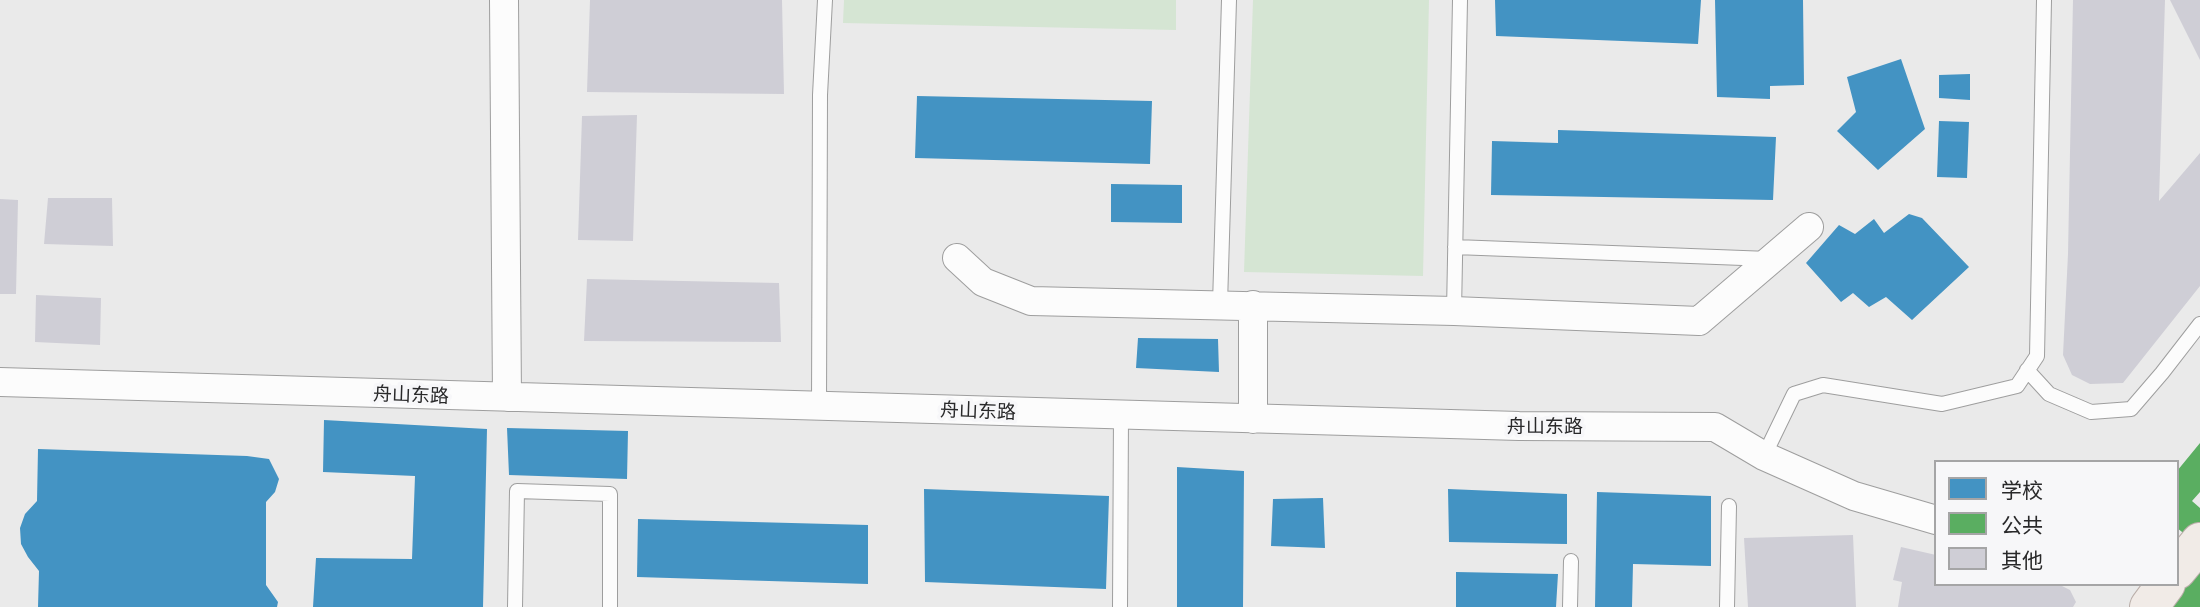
<!DOCTYPE html>
<html>
<head>
<meta charset="utf-8">
<style>
  body { margin:0 }
  #map { position:relative; width:2200px; height:607px; overflow:hidden; background:#eaeaea; font-family:Georgia,"Noto Sans SC",serif }
  canvas { display:block }
  .legend { position:absolute; left:1934px; top:460px; width:245px; height:126px; box-sizing:border-box; background:#f7f7f9; border:2px solid #a5a5a6; margin:0; padding:9px 12px; list-style:none; font-size:21px; color:#29292a }
  .legend li { display:flex; align-items:center; gap:14px; height:35px }
  .legend b { width:35px; border:2px solid #a5a5a6 }
</style>
</head>
<body>
<div id="map">
<canvas width="2200" height="607"></canvas>
<ul class="legend">
<li><b style="height:19px;background:#4393c3"></b>学校</li>
<li><b style="height:19px;background:#5aae61"></b>公共</li>
<li><b style="height:19px;background:#cfced6"></b>其他</li>
</ul>
</div>
<script>
const g = document.querySelector('canvas').getContext('2d');
g.lineJoin = 'round';
function fill(path, color) {
  g.fillStyle = color;
  g.fill(path, 'evenodd');
}
function strokePath(path, color, width, dash) {
  g.strokeStyle = color;
  g.lineWidth = width;
  g.lineCap = dash ? 'butt' : 'round';
  g.setLineDash(dash || []);
  g.stroke(path);
}
function label(font, color, halo, rows, align = 'center') {
  g.font = font + ' Georgia,"Noto Sans SC",serif';
  g.lineWidth = 7;
  g.setLineDash([]);
  g.textBaseline = 'middle';
  g.strokeStyle = halo;
  g.fillStyle = color;
  for (const [text, x, y, turn = 0] of rows) {
    g.save();
    g.translate(x, y);
    g.rotate((+turn || 0) * Math.PI / 180);
    g.textAlign = isNaN(turn) ? turn : align;
    if (halo) g.strokeText(text, 0, 0);
    g.fillText(text, 0, 0);
    g.restore();
  }
}
const green = new Path2D(`
  M844 0H1176V30L843 23Z
  M1253 0H1429L1423 276 1244 272Z`);
const schools = new Path2D(`
  M1495 0H1701L1698 44 1496 36Z
  M1715 0H1803L1804 85 1770 86V99L1717 97Z
  M1901 59 1925 129 1878 170 1837 131 1856 112 1847 77Z
  M1970 74V100L1939 98V75Z
  M917 96 1152 101 1150 164 915 158Z
  M1939 121 1969 122 1967 178 1937 177Z
  M1558 130 1776 137 1773 200 1491 195 1492 141 1558 143Z
  M1111 184 1182 185V223L1111 222Z
  M1909 214 1922 218 1969 267 1912 320 1886 297 1869 307 1853 293 1841 302 1806 263 1839 225 1855 234 1874 219 1884 233Z
  M1138 338 1218 339 1219 372 1136 368Z
  M324 420 487 429 483 607H313L316 558 412 559 415 476 323 472Z
  M507 428 628 431 627 479 509 475Z
  M38 449 247 456 269 459 279 479 275 492 266 502V585L278 602 277 607H38L39 571 28 557 21 544 20 528 25 514 37 501Z
  M1177 467 1244 471 1243 607H1177Z
  M924 489 1109 496 1106 589 925 582Z
  M1448 489 1567 494V544L1449 542Z
  M1597 492 1711 496V566L1633 564 1632 607H1595Z
  M1323 498 1325 548 1271 546 1273 499Z
  M638 519 868 525V584L637 577Z
  M1456 572 1558 574 1556 607H1456Z`);
const public = new Path2D(`
  M2200 443V492L2192 501 2200 508V546L2177 528V471Z
  M2200 554V607H2160Z`);
const building = new Path2D(`
  M590 0H782L784 94 587 92Z
  M2073 0H2165L2159 201 2200 153V286L2123 383 2090 384 2072 375 2063 355 2068 254Z
  M2170 0H2200V60Z
  M637 115 633 241 578 240 582 116Z
  M48 198H112L113 246 44 244Z
  M0 199 18 200 16 294H0Z
  M587 279 779 283 781 342 584 341Z
  M36 295 101 298 100 345 35 342Z
  M1853 535 1856 607H1748L1744 538Z
  M1901 547 1936 555V584H2058L2070 590 2076 602 2073 607H1898L1902 582 1893 580Z`);
const lane = new Path2D(`
  M1455 247 1769 259
  M1220 304 1229 0
  M1454 311 1460 0
  M2027 370 2049 394 2091 412 2131 409 2162 373 2200 324
  M819 406 820 95 825 0
  M1764 456 1794 394 1823 385 1942 404 2017 386 2037 356 2044 0
  M515 607 517 491 610 494V607
  M1120 607 1121 415
  M1570 607 1571 561
  M1727 607 1729 506`);
const street = new Path2D(`
  M504 0 507 397
  M957 258 983 282 1031 301 1454 311 1699 321 1809 227
  M1253 305V419
  M0 382 1519 426 1715 427 1764 456 1854 496 1936 520`);
const primary = new Path2D(`
  M2177 570 2200 542
  M2149 607 2166 584`);
const streetNames = [
  ["舟山东路",411,394,2],
  ["舟山东路",978,410,2],
  ["舟山东路",1545,426]
];
fill(green, '#d5e5d3');
fill(schools, '#4393c3');
fill(public, '#5aae61');
fill(building, '#cfced6');
strokePath(lane, '#9e9e9e', 16);
strokePath(street, '#9e9e9e', 30);
strokePath(primary, '#baaea9', 40);
strokePath(lane, '#fcfcfc', 14);
strokePath(street, '#fcfcfc', 28);
strokePath(primary, '#f1ebe7', 38);
label('19px', '#29292a', '#f7f7f9', streetNames);
</script>
</body>
</html>
